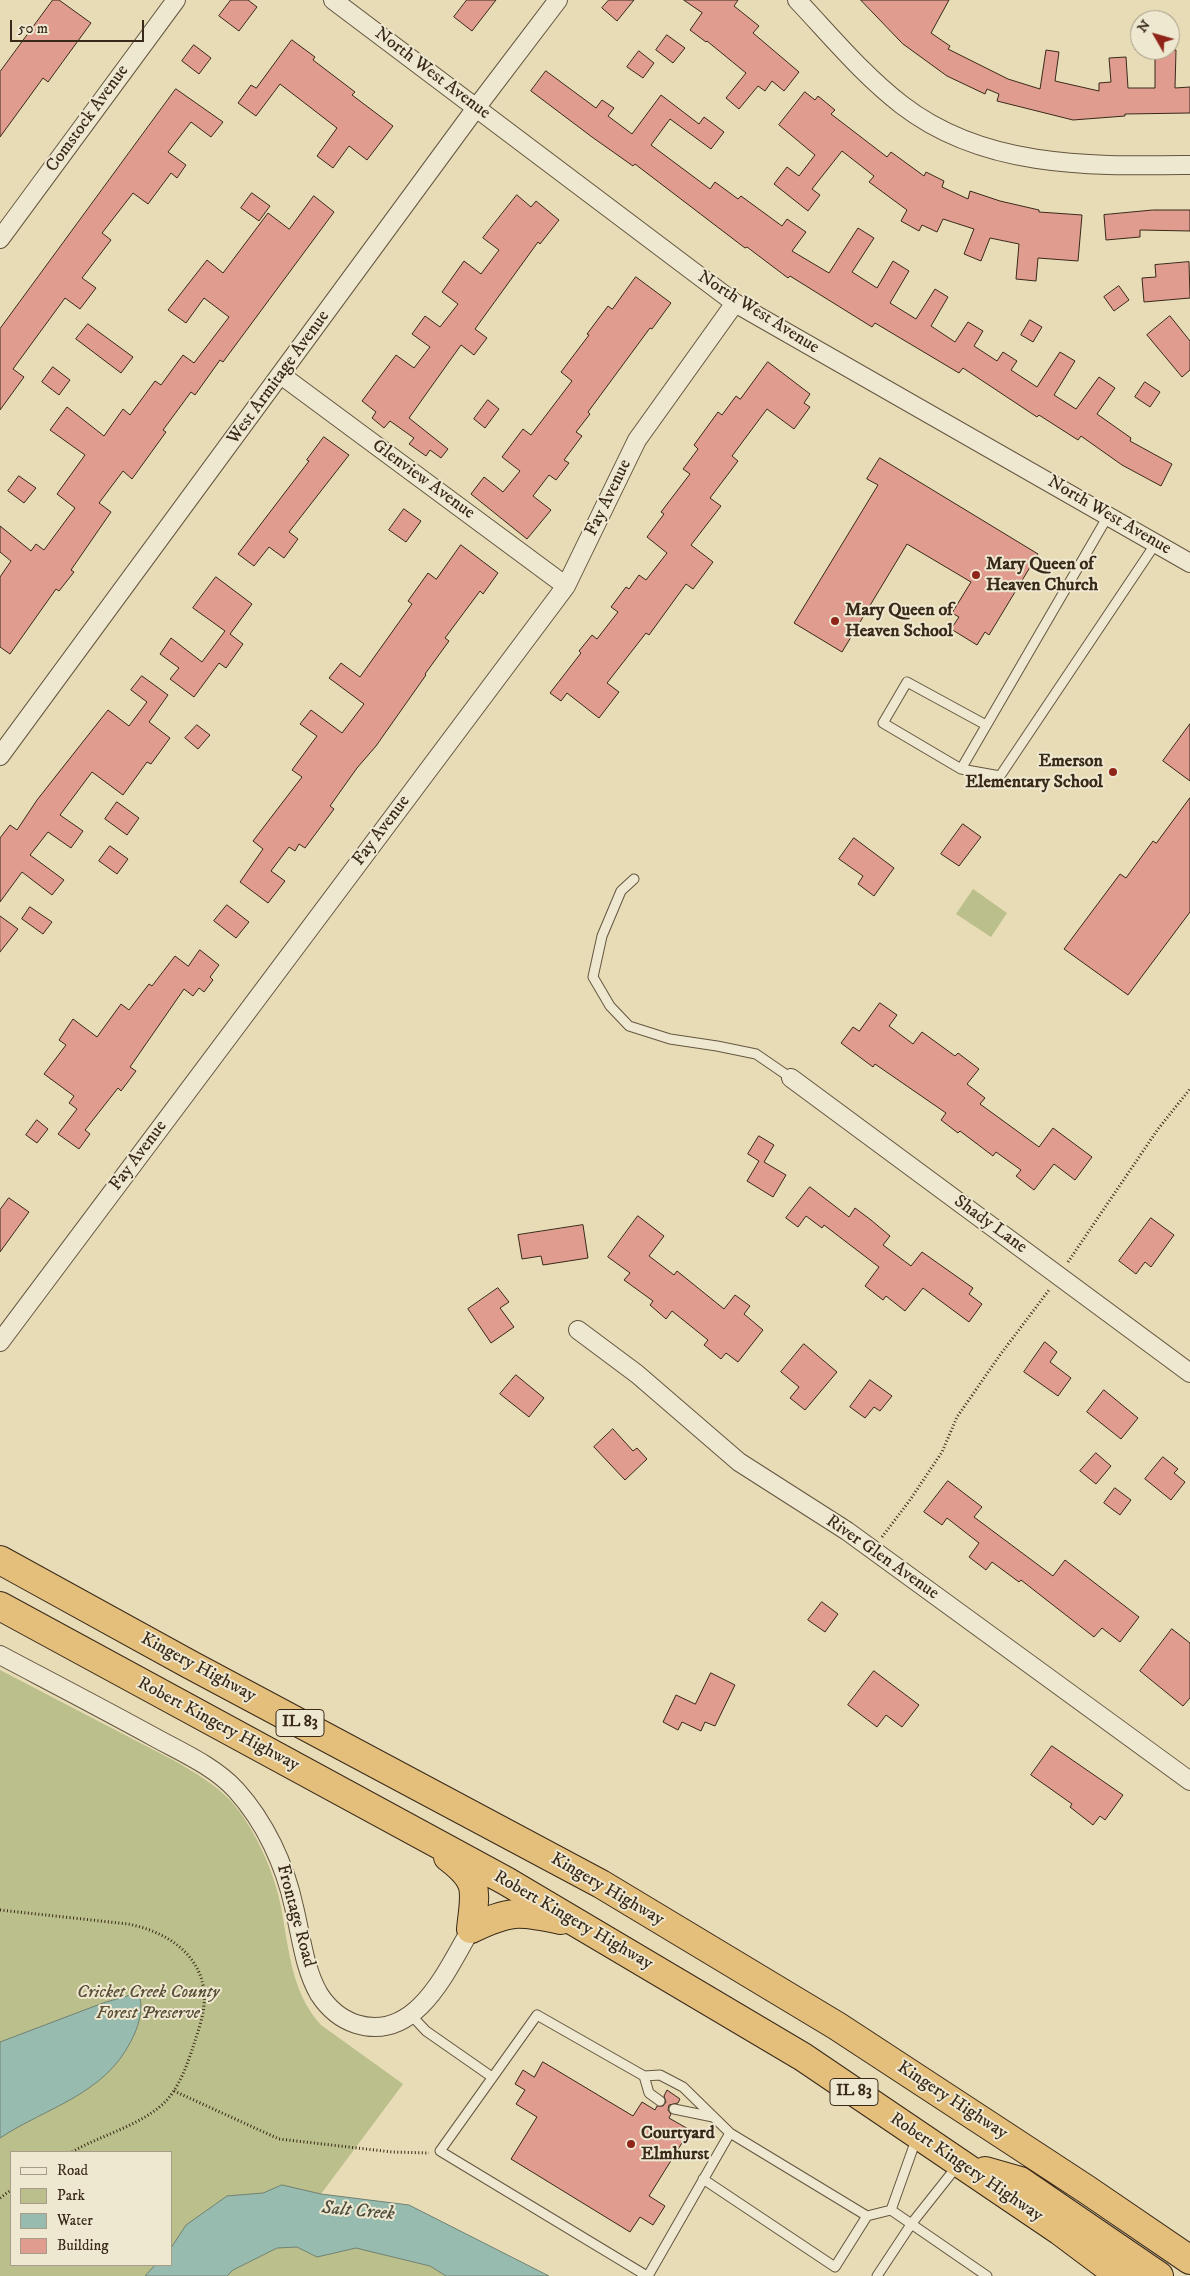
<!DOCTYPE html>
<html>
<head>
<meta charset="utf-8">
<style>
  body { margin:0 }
  #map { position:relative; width:1190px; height:2276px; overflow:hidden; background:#e7dcb6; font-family:"IM FELL DW Pica",serif }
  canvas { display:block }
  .legend { position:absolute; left:10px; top:2151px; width:162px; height:115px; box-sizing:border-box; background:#efe8d0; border:1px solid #a69c87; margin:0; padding:6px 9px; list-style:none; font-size:15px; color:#392919 }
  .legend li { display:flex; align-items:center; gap:10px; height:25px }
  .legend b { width:25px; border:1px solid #a69c87 }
  .north { position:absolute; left:1130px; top:10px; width:50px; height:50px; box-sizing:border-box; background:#efe8d0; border:1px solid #a69c87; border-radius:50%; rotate:308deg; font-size:14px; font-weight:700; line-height:20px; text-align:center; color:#392919 }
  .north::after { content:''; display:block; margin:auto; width:18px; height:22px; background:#8f2418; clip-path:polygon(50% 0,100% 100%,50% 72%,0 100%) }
  .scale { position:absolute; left:10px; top:20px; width:134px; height:22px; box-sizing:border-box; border:2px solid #392919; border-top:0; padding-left:6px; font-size:15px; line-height:18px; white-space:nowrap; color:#392919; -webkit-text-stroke:4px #efe8d0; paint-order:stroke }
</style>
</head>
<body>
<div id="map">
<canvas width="1190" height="2276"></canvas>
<ul class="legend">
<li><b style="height:6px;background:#efe8d0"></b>Road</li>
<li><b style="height:14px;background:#babf8b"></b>Park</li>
<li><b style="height:14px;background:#97bcaf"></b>Water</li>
<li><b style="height:14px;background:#df9c8f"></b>Building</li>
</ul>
<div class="north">N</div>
<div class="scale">50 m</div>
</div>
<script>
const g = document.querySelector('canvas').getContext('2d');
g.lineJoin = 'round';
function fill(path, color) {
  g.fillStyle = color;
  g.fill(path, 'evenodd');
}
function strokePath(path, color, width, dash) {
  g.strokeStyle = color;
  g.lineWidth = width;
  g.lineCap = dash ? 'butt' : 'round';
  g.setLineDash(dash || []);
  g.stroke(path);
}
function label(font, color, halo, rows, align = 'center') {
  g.font = font + ' "IM FELL DW Pica",serif';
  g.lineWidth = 4;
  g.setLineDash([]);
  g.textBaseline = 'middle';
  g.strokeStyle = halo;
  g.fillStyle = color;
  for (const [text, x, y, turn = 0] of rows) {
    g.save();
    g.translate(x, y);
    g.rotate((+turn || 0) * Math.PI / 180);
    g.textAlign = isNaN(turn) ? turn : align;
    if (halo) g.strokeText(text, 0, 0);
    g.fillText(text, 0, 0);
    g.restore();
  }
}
const green = new Path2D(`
  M973 889 1007 913 991 937 956 914Z
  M0 1670 175 1761C194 1772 216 1785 231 1801 255 1829 274 1871 281 1907 289 1949 291 1992 321 2025L403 2084 321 2194 356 2247 430 2266 446 2276H0ZM11 2152H171V2265H11Z`);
const water = new Path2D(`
  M135 1994 140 1997C143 2012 138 2028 131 2041 104 2095 47 2107 0 2138V2042L103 2003Z
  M282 2185 321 2194 409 2205 549 2276H446L430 2266 356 2248 317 2257 297 2247 277 2248 233 2270 227 2276H145L155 2265H171V2248L186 2225 227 2196 263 2193Z`);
const building = new Path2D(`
  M53 0H59L91 23 48 82 43 78 0 137V72Z
  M231 0H248L257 7 239 31 219 16Z
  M467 0H496L472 31 454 17Z
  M609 0H634L617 21 602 8Z
  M684 0H738L734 6 759 26 753 33 799 72 784 91 772 81 765 91 758 86 739 109 726 98 746 73 707 41 706 42 690 30 702 13Z
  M861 0H949L931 33 950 46 948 49 1008 79 1040 89 1046 50 1059 52 1055 81 1099 91V83L1111 82 1109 58 1126 57 1128 88H1155V50H1176L1175 88 1190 87V113L1125 114V116L1073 120 997 101 999 94 987 89 985 94 947 76 903 44Z
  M667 35 685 48 673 63 656 50Z
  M292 40 315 57 313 60 355 92 352 95 393 126 367 160 349 146 333 168 317 156 337 128 280 84 256 116 238 103 251 85 256 88Z
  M194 45 211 58 199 74 182 61Z
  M639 51 654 63 643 78 627 67Z
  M546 71 596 108 602 100 614 108 608 116 632 134 661 95 699 124 704 117 724 132 711 149 670 119 651 145 710 189 715 182 738 199 741 196 782 226 787 219 806 232 792 251 829 273 858 228 874 238 852 272 877 288 893 261 909 271 890 303 916 319 935 289 948 297 931 326 955 342 968 322 983 331 974 346 997 361 1003 352 1017 361 1011 370 1037 387 1060 352 1075 361 1054 395 1076 409 1099 377 1115 388 1097 414 1131 438 1130 441 1172 464 1161 486 1122 465 1081 436 1078 440 1039 415 1037 417 963 368 959 373 875 323 872 327 790 276 788 278 747 247 745 248 635 164 633 166 592 137 531 91Z
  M176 89 223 122 211 137 191 122 168 152 186 165 177 178 171 173 148 204 133 193 102 233 111 240 82 278 96 288 80 309 65 298 13 369 24 377 0 410V329Z
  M805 92 815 100 818 96 835 110 831 114 887 157 891 152 924 176 926 172 944 181 942 187 968 199 970 191 1000 201 1039 210V212L1082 215 1078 261 1038 258 1036 281 1016 279 1019 244 990 238 981 261 964 254 974 229 943 219 937 232 922 225 919 231 901 221 907 210 869 182 874 176 842 151 812 189 820 195 808 211 774 184 787 167 799 176 815 155 779 125Z
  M252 193 270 206 259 221 241 208Z
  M517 195 531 207 536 201 559 220 540 244 538 242 475 329 487 338 474 355 461 345 409 418 448 449 441 458 430 450 426 456 409 444 414 438 390 421 384 428 372 418 376 412 362 401 396 355 414 368 430 347 412 334 425 316 440 327 458 304 442 292 464 261 481 274 499 250 483 238Z
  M314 196 334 212 223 362 220 360 195 395 191 392 163 430 166 432 132 479 123 471 99 503 111 512 71 570 74 572 59 591 56 589 10 654 0 647V577L11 561 0 552V526L31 551 36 544 44 550 75 508 57 494 85 455 50 430 67 407 104 436 123 409 130 415 155 381 161 385 183 355 194 363 229 317 204 298 186 323 168 310 207 260 223 273 268 213 289 229Z
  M1153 210H1190V231L1140 230V237L1106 240 1104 215Z
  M1189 262 1190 298 1144 302 1142 278 1156 277 1155 265Z
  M636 277 671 303 652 329 650 328 588 412 590 414 576 432 582 436 564 460 569 463 556 480 549 475 533 496 551 510 527 539 471 494 484 477 503 492 520 471 502 457 523 429 531 435 572 381 561 372 589 335 587 334 608 306 612 309Z
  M1119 286 1129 300 1114 311 1104 297Z
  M1170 316 1190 341V370L1182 377 1147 335Z
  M1030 320 1042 327 1033 342 1021 335Z
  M88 324 133 357 121 373 76 339Z
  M768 362 810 394 804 403 810 407 794 429 767 409 732 456 738 461 710 498 721 506 691 545 713 562 693 589 686 584 649 635 646 633 607 683 619 692 599 718 567 693 561 701 550 693 581 653 579 651 592 635 597 639 618 612 611 607 626 587 629 589 639 575 646 580 667 553 647 537 664 514 661 512 690 474 683 469 698 449 694 445 718 412 722 415 736 396 740 399Z
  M53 367 70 380 59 395 42 382Z
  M1145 382 1160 392 1150 407 1135 397Z
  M488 400 499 409 485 428 474 419Z
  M324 437 349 455 289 532 298 539 284 558 269 547 254 566 238 554 309 461 307 460Z
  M880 458 1038 554 989 635 985 632 977 645 951 629 959 617 952 613 971 582 907 544 842 652 794 623 878 485 867 479Z
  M19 476 36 488 24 503 8 491Z
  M404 509 421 521 406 542 389 530Z
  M461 545 498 573 483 594 480 591 445 638 449 641 425 674 426 675 376 746 357 768 330 806 334 809 305 848 299 844 295 851 289 847 271 871 285 881 268 903 240 882 263 849 253 841 302 777 292 770 317 736 300 724 311 710 342 733 364 704 329 678 341 663 360 677 412 604 408 601 428 573 436 579Z
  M216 577 252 604 230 634 243 644 226 668 219 663 194 697 170 679 179 668 160 654 171 638 202 662 225 631 193 608Z
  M142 676 168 695 149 722 170 738 151 764 147 762 123 795 92 772 60 815 83 831 71 848 48 832 30 855 64 880 52 895 22 872 0 902V838L10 825 17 830 37 800 108 710 129 726 147 702 131 690Z
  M1190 724V781L1163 761Z
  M197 725 210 735 198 749 185 738Z
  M1190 798V912L1128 995 1064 949 1120 874 1126 878 1153 841 1156 843Z
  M117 802 139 818 127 835 105 819Z
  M963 824 981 837 959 866 941 854Z
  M854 838 894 868 874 896 858 884 863 876 839 859Z
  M110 846 128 859 117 874 99 861Z
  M227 905 249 922 236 938 214 921Z
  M30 907 52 922 43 934 22 919Z
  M0 916 18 929 0 952Z
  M200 950 219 965 210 977 213 980 204 992 199 988 193 996 184 989 130 1067 136 1071 121 1091 118 1088 85 1130 90 1134 79 1149 58 1134 77 1109 69 1103 74 1096 44 1074 66 1045 59 1040 73 1019 97 1037 121 1004 129 1010 149 984 152 986 175 956 188 966Z
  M880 1003 897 1015 889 1026 913 1044 922 1032 955 1056 958 1053 979 1069 967 1084 985 1098 980 1104 1039 1147 1053 1128 1092 1157 1075 1180 1054 1164 1034 1190 1016 1176 1021 1170 996 1152 993 1156 960 1131 958 1133 941 1120 946 1113 875 1064 873 1067 841 1043 853 1027 859 1031Z
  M37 1120 48 1129 37 1143 26 1135Z
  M759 1136 774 1145 764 1162 786 1175 773 1197 747 1181 759 1161 748 1154Z
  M810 1187 849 1217 855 1208 871 1220 890 1236 883 1245 911 1266 922 1252 973 1288 969 1294 982 1304 969 1322 923 1288 905 1311 886 1296 883 1300 865 1286 879 1267 824 1225 822 1228 806 1216 798 1227 786 1218Z
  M9 1198 29 1212 0 1252V1210Z
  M638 1216 664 1236 649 1256 674 1275 677 1271 724 1309 735 1295 750 1306 744 1314 763 1330 738 1362 726 1353 721 1359 704 1345 708 1340 672 1311 666 1319 650 1305 653 1301 624 1280 630 1273 608 1257Z
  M1151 1218 1174 1235 1151 1267 1145 1262 1136 1274 1119 1261Z
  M583 1225 588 1258 543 1265 541 1256 522 1259 518 1235Z
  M498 1288 509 1302 500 1308 514 1327 491 1343 468 1309Z
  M1045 1342 1057 1352 1050 1362 1071 1378 1058 1396 1024 1372Z
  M804 1344 837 1372 805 1410 790 1398 799 1387 781 1372Z
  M516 1375 544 1398 529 1417 500 1394Z
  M870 1380 892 1396 880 1411 874 1407 865 1418 850 1407Z
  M1104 1390 1138 1418 1121 1439 1087 1412Z
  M613 1429 633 1451 637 1448 647 1459 625 1480 594 1447Z
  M1096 1453 1111 1466 1096 1484 1080 1471Z
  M1163 1457 1178 1469 1174 1473 1185 1482 1171 1500 1145 1479Z
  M948 1481 982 1507 974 1517 1053 1576 1065 1560 1139 1617 1120 1642 1102 1628 1094 1637 1021 1580 1019 1582 992 1562 986 1570 969 1557 979 1543 947 1518 942 1525 924 1512Z
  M1115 1488 1131 1500 1120 1515 1104 1503Z
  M822 1602 838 1614 825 1632 808 1620Z
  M1172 1629 1190 1643V1698L1183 1706 1140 1671Z
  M874 1671 919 1705 902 1727 886 1715 877 1727 848 1705Z
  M711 1673 735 1685 715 1726 705 1722 701 1731 682 1722 678 1730 663 1722 676 1695 695 1704Z
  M1052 1746 1123 1795 1105 1820 1100 1816 1093 1825 1070 1807 1072 1804 1031 1775Z
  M543 2062 633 2116 642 2102 655 2110 657 2106H663L666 2102 664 2096 667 2090 680 2099 678 2103 669 2105 668 2110 671 2114 669 2118 690 2130 649 2196 665 2206 653 2225 640 2217 630 2232 511 2159 537 2117 516 2104 525 2090 515 2084 523 2070 534 2077Z`);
const path = new Path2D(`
  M1068 1262 1158 1129 1190 1089
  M882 1537 910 1500 942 1452 957 1417 1000 1355 1049 1290
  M0 1910 128 1924C164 1931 200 1952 204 1992 206 2010 199 2028 194 2044 187 2065 179 2089 163 2104 137 2127 101 2135 72 2152
  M174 2091 279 2139 392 2152 429 2153
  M0 2198 11 2190`);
const lane = new Path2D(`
  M986 725 907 682 883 723 961 769 1000 776 1156 543
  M961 769 1108 516
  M634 879 621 891 602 936 593 977 610 1006 629 1026 670 1039 717 1046 756 1054 791 1078
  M411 2015 426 2031 492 2077
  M644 2076 649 2093 660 2101
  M674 2109 713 2117
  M703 2179 835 2267 867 2216
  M891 2210 917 2137
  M647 2276 440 2151 537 2015 644 2076 660 2075 683 2087 730 2133 867 2216 891 2210 987 2276
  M648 2276 730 2133
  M877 2276 912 2223 958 2165`);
const street = new Path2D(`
  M333 0 735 303 1190 563
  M797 0C831 36 863 75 902 105 985 169 1091 166 1190 165
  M0 239 176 0
  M281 375 566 586
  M0 756 476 108 558 0
  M791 1078 1190 1373
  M578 1330 637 1374 739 1462 847 1531 1190 1781
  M0 1342 566 586 637 440 735 303
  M0 1655C51 1682 103 1709 154 1737 181 1752 214 1766 236 1790 265 1822 285 1865 294 1907 301 1935 304 1968 319 1994 328 2008 341 2019 356 2024 416 2043 447 1970 471 1929`);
const highway = new Path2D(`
  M0 1560 189 1664 601 1884 837 2026 1086 2189 1190 2260
  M0 1606 506 1881 803 2057 1060 2231 1120 2276
  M448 1857C481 1882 475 1891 471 1929
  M471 1929C510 1910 518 1911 561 1920
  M985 2171 1020 2181 1159 2276`);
const markers = [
  [976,575,5,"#8f2418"],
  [835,621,5,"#8f2418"],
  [1113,772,5,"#8f2418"],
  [631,2144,5,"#8f2418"]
];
const shields = [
  [300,1723,48],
  [854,2092,48]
];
const shieldNames = [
  ["IL 83",300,1723],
  ["IL 83",854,2092]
];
const streetNames = [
  ["North West Avenue",432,74,37],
  ["Comstock Avenue",88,119,-54],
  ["North West Avenue",758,313,32],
  ["West Armitage Avenue",279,378,-54],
  ["Glenview Avenue",423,480,36],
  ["Fay Avenue",609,498,-64],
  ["North West Avenue",1109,516,30],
  ["Fay Avenue",382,831,-53],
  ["Fay Avenue",139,1156,-53],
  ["Shady Lane",990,1225,36],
  ["River Glen Avenue",882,1558,35],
  ["Kingery Highway",198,1668,28],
  ["Robert Kingery Highway",218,1725,28],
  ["Kingery Highway",607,1890,30],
  ["Frontage Road",295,1916,75],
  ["Robert Kingery Highway",573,1921,30],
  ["Kingery Highway",952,2101,33],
  ["Robert Kingery Highway",966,2168,34]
];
const poiNames = [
  ["Mary Queen of",986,565],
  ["Heaven Church",986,586],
  ["Mary Queen of",845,611],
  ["Heaven School",845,632],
  ["Emerson",1103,762,"right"],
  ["Elementary School",1103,783,"right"],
  ["Courtyard",641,2134],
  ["Elmhurst",641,2155]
];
const parkNames = [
  ["Cricket Creek County",148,1993],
  ["Forest Preserve",148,2014]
];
const waterNames = [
  ["Salt Creek",358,2212,5]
];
fill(green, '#babf8b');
fill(water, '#97bcaf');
strokePath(water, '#718173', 1);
fill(building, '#df9c8f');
strokePath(building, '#392919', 1);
strokePath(lane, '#645640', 11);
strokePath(street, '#645640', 20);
strokePath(highway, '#392919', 30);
strokePath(path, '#392919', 3, [1, 2.5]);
strokePath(lane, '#efe8d0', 9);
strokePath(street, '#efe8d0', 18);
strokePath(highway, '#e4be7b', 28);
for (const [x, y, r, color] of markers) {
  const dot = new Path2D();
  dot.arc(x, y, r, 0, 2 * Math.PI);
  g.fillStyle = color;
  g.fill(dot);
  strokePath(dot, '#efe8d0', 2);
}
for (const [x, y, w] of shields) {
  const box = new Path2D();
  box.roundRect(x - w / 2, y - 13.5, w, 27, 4);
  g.fillStyle = '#efe8d0';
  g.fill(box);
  strokePath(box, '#392919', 1);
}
label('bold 16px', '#392919', null, shieldNames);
label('18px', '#392919', '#efe8d0', streetNames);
label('bold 18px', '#392919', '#efe8d0', poiNames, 'left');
label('italic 18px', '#594e36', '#efe8d0', parkNames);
label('italic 19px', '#504e3e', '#efe8d0', waterNames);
</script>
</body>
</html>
